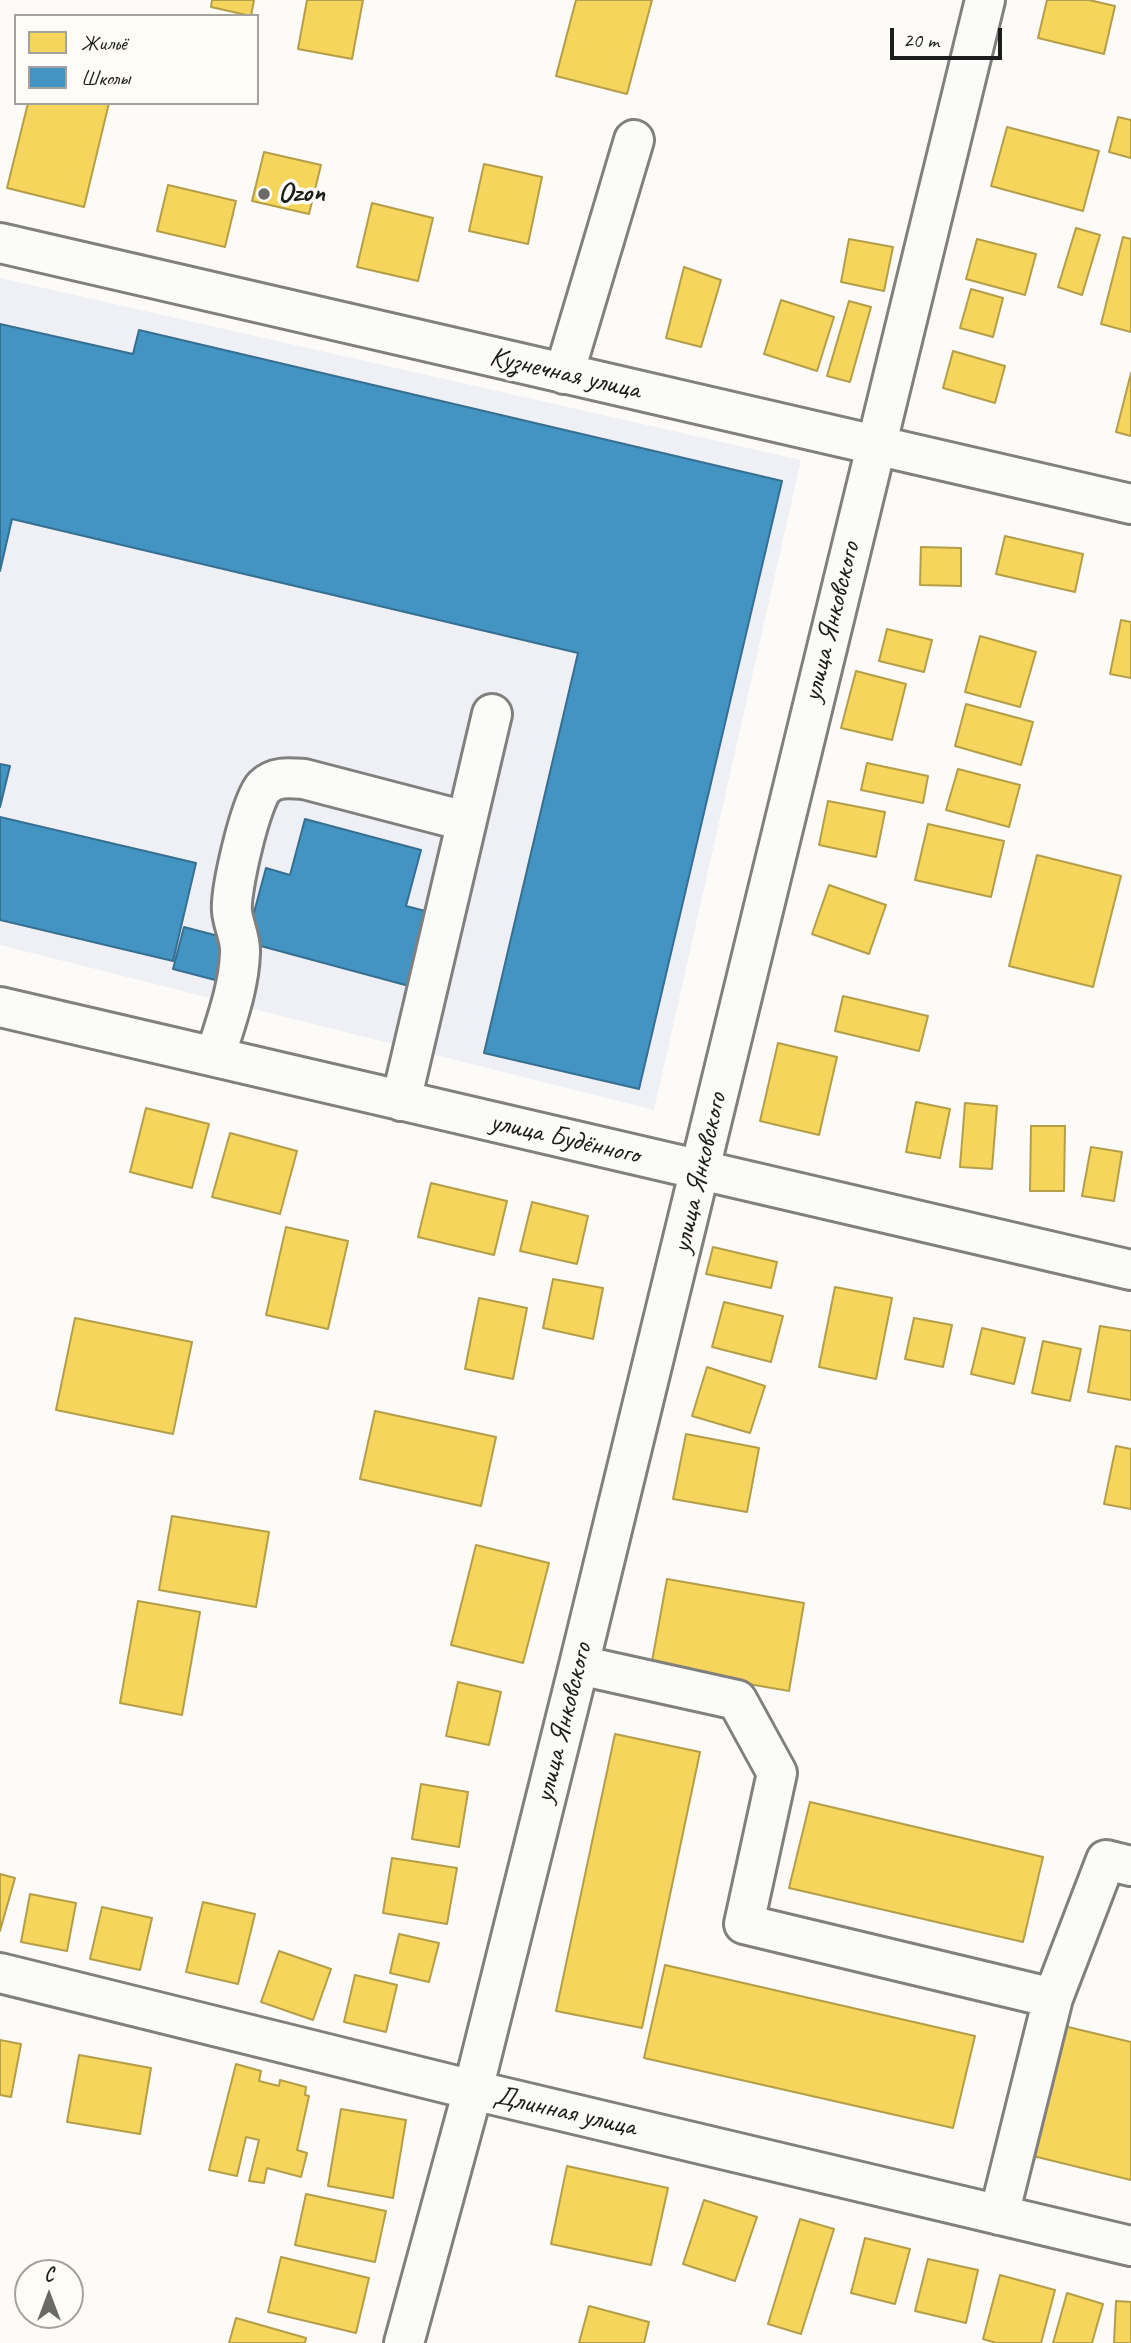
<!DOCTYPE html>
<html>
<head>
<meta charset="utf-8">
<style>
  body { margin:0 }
  #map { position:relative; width:1131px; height:2343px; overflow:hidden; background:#fcfbf8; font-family:Caveat,sans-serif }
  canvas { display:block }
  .legend { position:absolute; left:14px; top:14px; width:245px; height:91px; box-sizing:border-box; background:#fdfcf7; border:2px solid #a3a29f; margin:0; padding:9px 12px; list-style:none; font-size:21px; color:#1c1c1c }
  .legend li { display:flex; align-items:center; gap:14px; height:35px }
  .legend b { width:35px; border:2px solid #a3a29f }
  .north { position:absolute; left:14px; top:2259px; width:70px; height:70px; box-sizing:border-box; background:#fdfcf7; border:2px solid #a3a29f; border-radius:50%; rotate:0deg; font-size:19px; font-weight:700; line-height:28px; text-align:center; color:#1c1c1c }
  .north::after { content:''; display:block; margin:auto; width:24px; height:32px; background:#6a6a69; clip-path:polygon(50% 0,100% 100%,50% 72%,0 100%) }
  .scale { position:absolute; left:890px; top:28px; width:112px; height:32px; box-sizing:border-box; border:4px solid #1c1c1c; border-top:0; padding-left:9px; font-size:21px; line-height:24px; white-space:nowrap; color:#1c1c1c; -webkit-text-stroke:5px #fdfcf7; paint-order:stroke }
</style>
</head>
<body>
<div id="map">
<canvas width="1131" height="2343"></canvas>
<ul class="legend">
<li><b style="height:19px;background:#f6d55c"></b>Жильё</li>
<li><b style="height:19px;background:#4393c3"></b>Школы</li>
</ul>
<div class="north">С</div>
<div class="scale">20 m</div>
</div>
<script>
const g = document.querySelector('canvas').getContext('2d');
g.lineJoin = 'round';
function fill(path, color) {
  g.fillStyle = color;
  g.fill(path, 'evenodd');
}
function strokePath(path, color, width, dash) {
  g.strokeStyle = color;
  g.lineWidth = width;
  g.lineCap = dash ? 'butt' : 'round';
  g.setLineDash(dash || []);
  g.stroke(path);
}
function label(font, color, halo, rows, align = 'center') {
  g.font = font + ' Caveat,sans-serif';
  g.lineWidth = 7;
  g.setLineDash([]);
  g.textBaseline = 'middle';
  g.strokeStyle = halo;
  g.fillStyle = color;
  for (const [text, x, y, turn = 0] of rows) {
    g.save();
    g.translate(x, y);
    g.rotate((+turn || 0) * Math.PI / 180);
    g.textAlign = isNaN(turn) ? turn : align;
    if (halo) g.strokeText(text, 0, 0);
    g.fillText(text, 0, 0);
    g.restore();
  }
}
const built = new Path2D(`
  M0 278 801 460 654 1110 0 945Z`);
const homes = new Path2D(`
  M212 0H254L251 16 211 7Z
  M307 0H363L352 59 298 49Z
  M576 0H652L627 94 556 76Z
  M1047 0H1089L1115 6 1104 54 1038 38Z
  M28 103H109L84 207 7 188Z
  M1118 117 1131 120V158L1109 152Z
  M1007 127 1099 151 1083 211 991 186Z
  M264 152 321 165 309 214 252 201Z
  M484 164 542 177 528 244 469 231Z
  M168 185 236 201 225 247 157 231Z
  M372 203 433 218 418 281 357 267Z
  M1076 228 1100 235 1082 295 1058 287Z
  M1123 237 1131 239V332L1101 324Z
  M849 239 893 247 884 291 841 282Z
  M977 239 1036 254 1025 295 966 279Z
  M684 267 721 280 701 347 666 338Z
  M971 289 1003 298 993 337 960 328Z
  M781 300 834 317 817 371 764 354Z
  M849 301 871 307 850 382 827 376Z
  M953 351 1005 366 995 403 943 388Z
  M1131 373V436L1116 432Z
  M1005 536 1083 554 1075 592 996 574Z
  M921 547 961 548V586L920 585Z
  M1121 620 1131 622V678L1110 674Z
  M887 629 932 640 924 672 879 661Z
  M980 636 1036 652 1020 707 965 692Z
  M856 671 906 684 892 740 841 728Z
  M966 704 1033 722 1021 765 955 746Z
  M867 763 928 776 923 803 861 790Z
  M958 769 1020 785 1009 827 946 810Z
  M828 801 885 812 876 857 819 845Z
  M928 824 1004 841 991 897 915 880Z
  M1037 855 1121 876 1093 987 1009 966Z
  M829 885 886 905 869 954 812 934Z
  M843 996 928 1016 919 1051 835 1031Z
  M778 1043 837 1057 819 1135 760 1121Z
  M916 1102 950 1109 940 1158 906 1152Z
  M965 1103 997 1106 992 1169 960 1167Z
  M146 1108 209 1124 192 1188 130 1172Z
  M1031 1126H1065L1064 1191H1030Z
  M230 1133 297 1151 280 1214 212 1197Z
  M1091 1147 1122 1152 1114 1201 1082 1196Z
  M431 1183 507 1201 494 1255 418 1237Z
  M532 1202 588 1216 577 1264 520 1251Z
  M286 1227 348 1241 328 1329 266 1315Z
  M713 1247 777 1262 771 1288 706 1274Z
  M553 1279 603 1288 593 1339 543 1328Z
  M835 1287 892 1298 876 1379 819 1367Z
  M479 1298 527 1308 513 1379 465 1369Z
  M724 1302 783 1316 771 1362 712 1347Z
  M75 1318 192 1342 173 1434 56 1410Z
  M914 1318 952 1325 943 1367 905 1359Z
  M1100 1326 1131 1331V1400L1088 1392Z
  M982 1328 1025 1338 1014 1384 971 1374Z
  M1043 1341 1081 1349 1070 1401 1032 1393Z
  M707 1367 765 1386 750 1433 692 1416Z
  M375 1411 496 1437 481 1506 360 1479Z
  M686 1434 759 1448 747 1512 673 1499Z
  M1116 1446 1131 1449V1509L1104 1504Z
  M172 1516 269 1532 256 1607 159 1590Z
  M476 1545 549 1563 523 1663 451 1645Z
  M667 1579 804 1603 789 1691 651 1667Z
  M138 1601 200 1612 182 1715 120 1703Z
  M458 1682 501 1692 489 1745 446 1736Z
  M615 1734 700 1752 642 2028 556 2011Z
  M421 1784 468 1792 459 1847 412 1839Z
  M810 1802 1043 1857 1023 1942 789 1888Z
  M392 1858 457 1868 447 1924 383 1913Z
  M0 1874 15 1878 0 1931Z
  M30 1894 76 1903 67 1951 21 1942Z
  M203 1902 255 1914 238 1984 186 1972Z
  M102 1907 152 1918 140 1970 90 1959Z
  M399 1934 439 1943 429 1982 390 1973Z
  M279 1951 331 1969 313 2020 261 2002Z
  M665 1965 975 2036 953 2128 644 2058Z
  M355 1975 397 1985 386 2032 344 2022Z
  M1064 2026 1131 2042V2180L1033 2156Z
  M0 2040 21 2044 11 2097 0 2095Z
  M79 2055 151 2068 140 2134 67 2122Z
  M236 2064 261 2071 259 2081 279 2086 280 2080 306 2087 305 2095 309 2096 297 2150 307 2153 301 2177 267 2168 264 2183 249 2181 259 2140 246 2137 237 2176 209 2170Z
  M341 2109 406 2120 393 2198 328 2186Z
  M567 2166 668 2188 651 2265 551 2244Z
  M306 2194 386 2211 375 2262 295 2245Z
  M704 2200 757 2217 735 2281 683 2264Z
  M800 2219 834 2229 801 2334 768 2324Z
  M865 2238 910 2249 895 2304 851 2293Z
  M281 2257 369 2278 356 2333 268 2312Z
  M928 2259 978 2270 966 2323 915 2311Z
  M1000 2275 1055 2290 1041 2343H996L983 2339Z
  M1067 2293 1103 2304 1092 2343H1053Z
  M1116 2301 1131 2302V2343H1114Z
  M589 2306 649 2322 644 2343H579Z
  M236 2318 306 2338 305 2343H229Z`);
const schools = new Path2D(`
  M0 324 133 354 139 330 782 481 639 1089 484 1053 578 653 12 519 0 571Z
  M0 764 10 766 0 807Z
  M0 817 196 863 173 961 0 920Z
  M305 819 421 850 406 906 429 912 409 986 246 942 266 868 290 875Z
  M184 927 230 939 219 981 173 969Z`);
const minor = new Path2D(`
  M0 243 1131 504
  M564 374 634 140
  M0 1007 1131 1270
  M215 1057C225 1024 239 988 240 953 241 938 233 925 232 911 230 891 251 800 264 787 275 776 290 778 304 779L465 821
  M401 1101 492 714
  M579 1665 737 1700 777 1773 744 1924 1053 1998
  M0 1973 473 2090 1131 2246
  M999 2215 1053 1998 1106 1860 1131 1866
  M404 2343 473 2090 579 1665 985 0`);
const markers = [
  [264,194,7,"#6a6a69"]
];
const poiNames = [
  ["Ozon",278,194]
];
const streetNames = [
  ["Кузнечная улица",565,374,13],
  ["улица Янковского",832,622,-76],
  ["улица Будённого",565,1139,13],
  ["улица Янковского",700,1173,-77],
  ["улица Янковского",564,1723,-76],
  ["Длинная улица",565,2112,13]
];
fill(built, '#eff0f5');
fill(homes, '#f6d55c');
strokePath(homes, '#b59e49', 2);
fill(schools, '#4393c3');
strokePath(schools, '#376f91', 2);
strokePath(minor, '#81807f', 44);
strokePath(minor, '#fbfbf9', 38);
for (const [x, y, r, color] of markers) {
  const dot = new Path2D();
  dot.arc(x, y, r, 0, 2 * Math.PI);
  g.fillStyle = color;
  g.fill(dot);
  strokePath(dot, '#fdfcf7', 2.5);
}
label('bold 28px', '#1c1c1c', '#fdfcf7', poiNames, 'left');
label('28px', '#1c1c1c', '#fdfcf7', streetNames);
</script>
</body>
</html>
